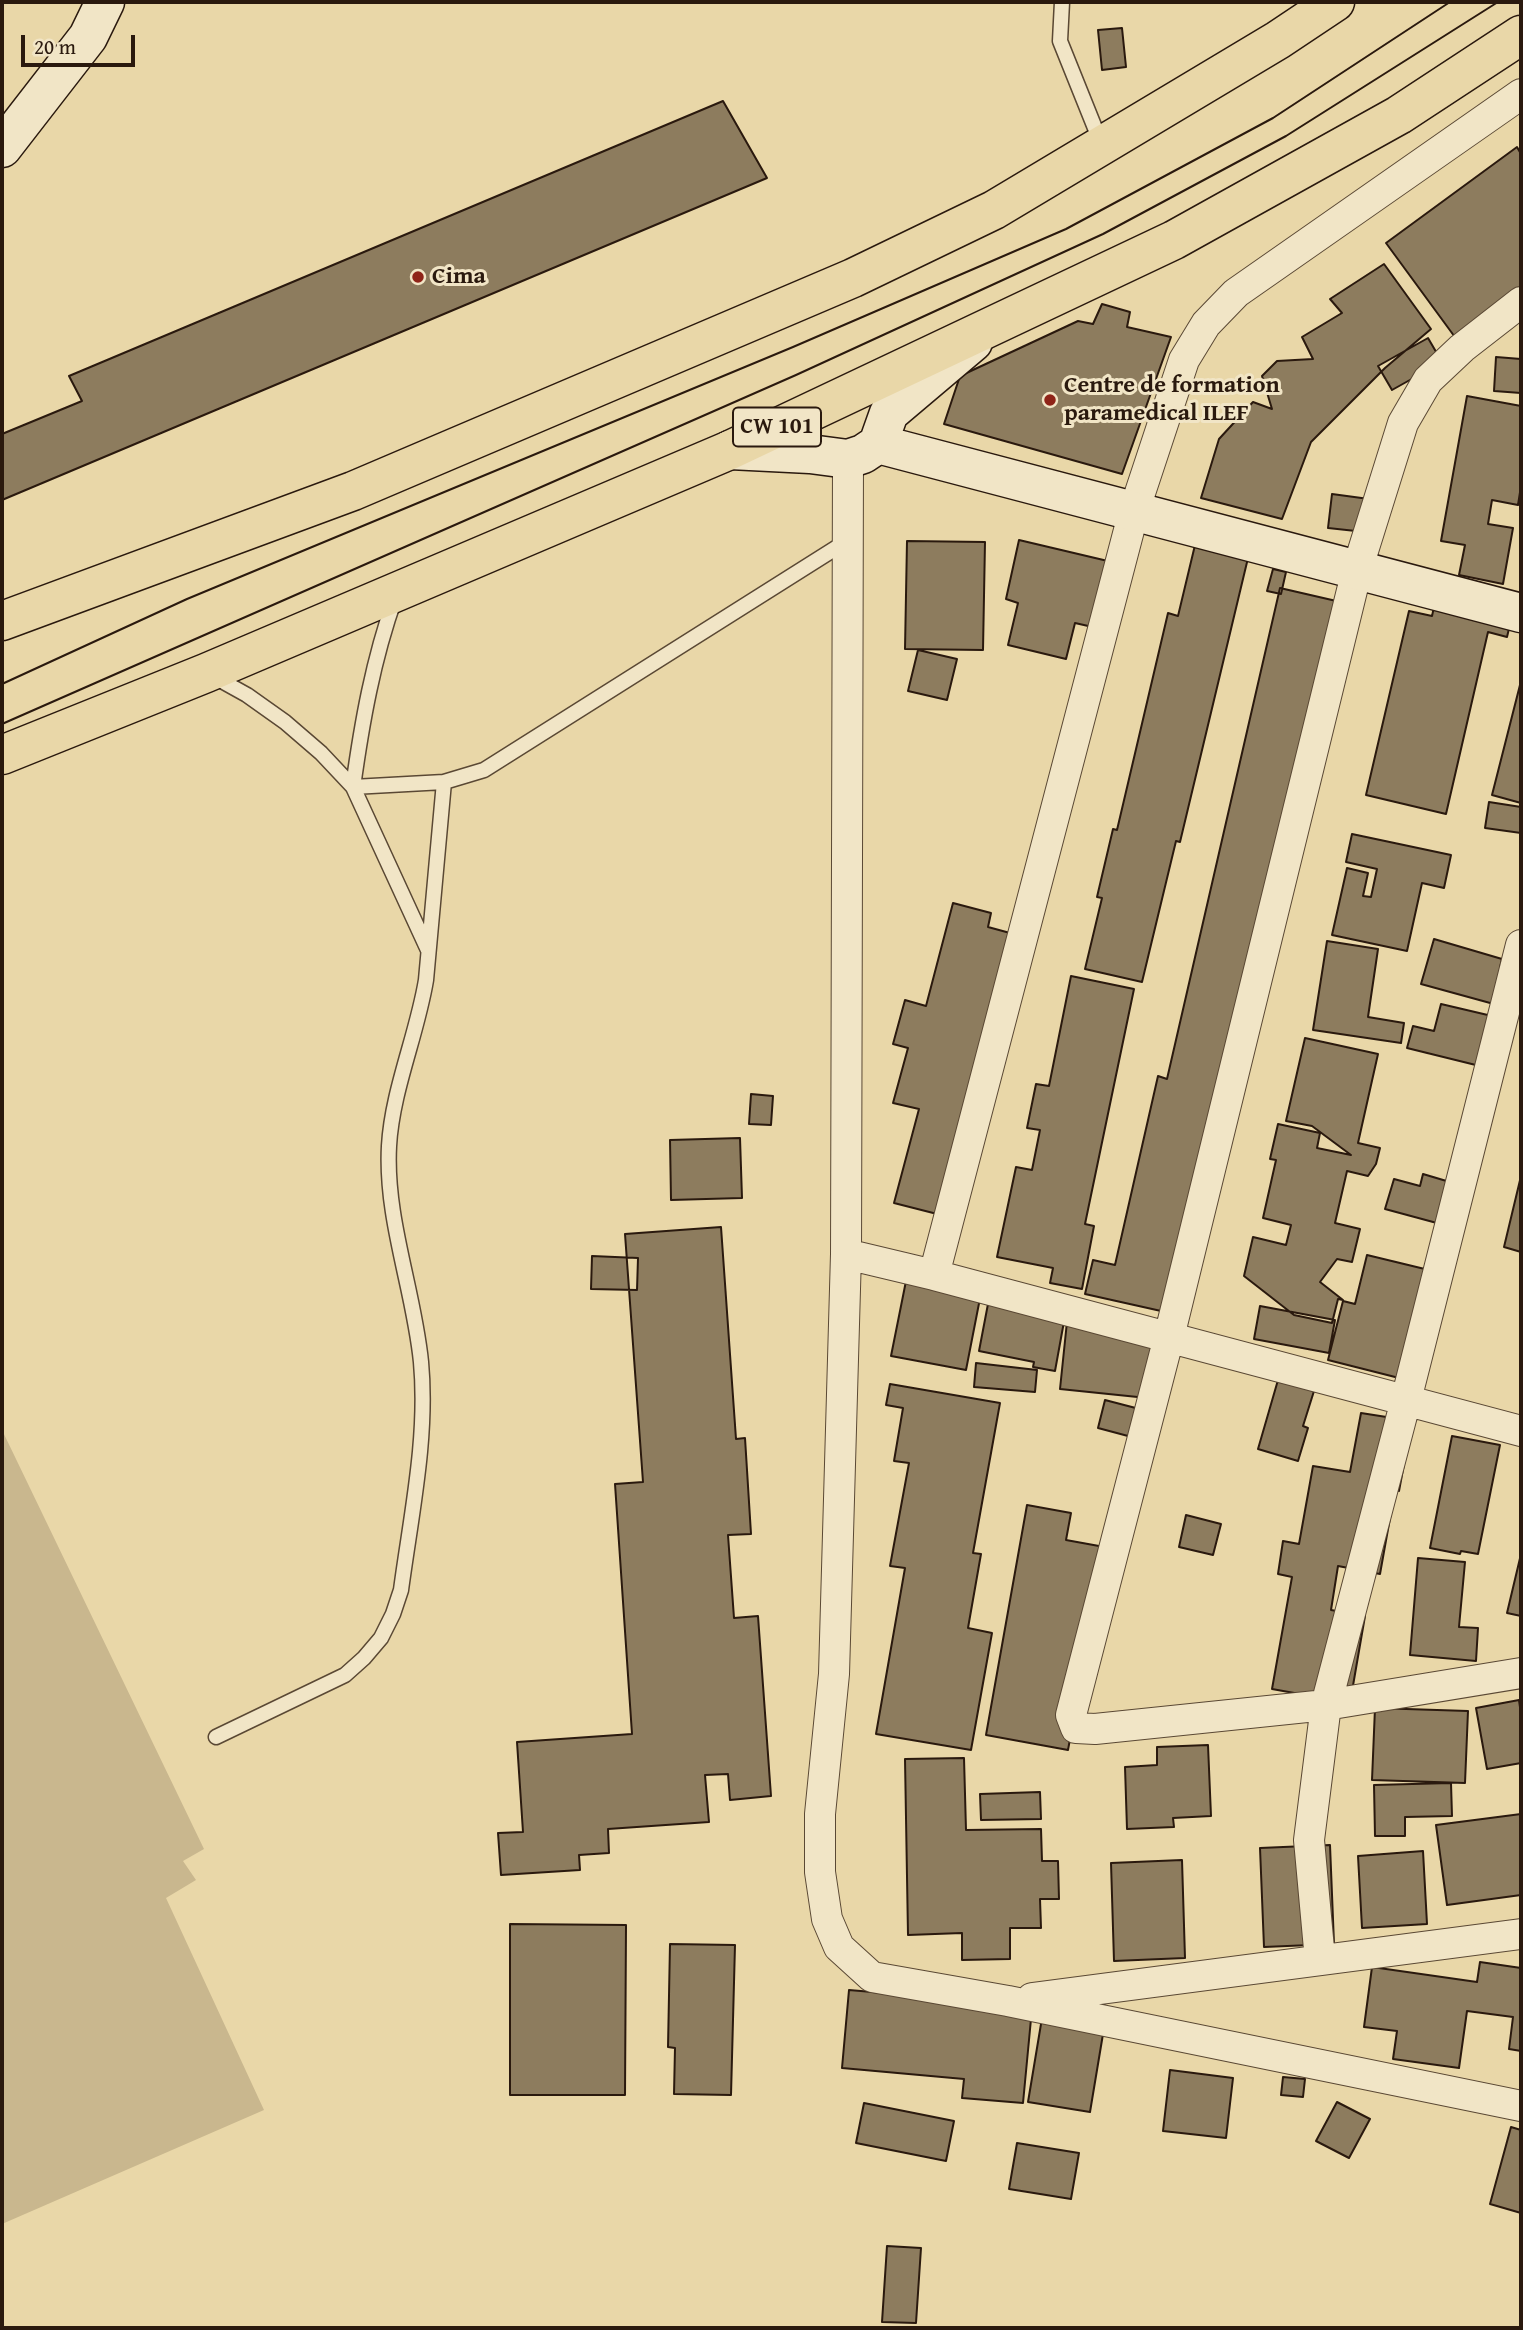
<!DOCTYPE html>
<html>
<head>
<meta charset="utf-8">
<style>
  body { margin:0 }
  #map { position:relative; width:1523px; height:2330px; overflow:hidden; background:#e9d7a8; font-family:"Gentium Book Plus",serif }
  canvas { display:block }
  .frame { position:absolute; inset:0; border:4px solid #2a190e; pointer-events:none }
  .scale { position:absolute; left:21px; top:35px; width:114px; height:32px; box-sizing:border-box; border:4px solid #2a190e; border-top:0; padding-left:9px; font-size:21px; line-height:24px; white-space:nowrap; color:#2a190e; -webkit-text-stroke:5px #f1e5c6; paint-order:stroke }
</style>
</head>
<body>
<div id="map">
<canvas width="1523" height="2330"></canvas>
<div class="frame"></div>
<div class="scale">20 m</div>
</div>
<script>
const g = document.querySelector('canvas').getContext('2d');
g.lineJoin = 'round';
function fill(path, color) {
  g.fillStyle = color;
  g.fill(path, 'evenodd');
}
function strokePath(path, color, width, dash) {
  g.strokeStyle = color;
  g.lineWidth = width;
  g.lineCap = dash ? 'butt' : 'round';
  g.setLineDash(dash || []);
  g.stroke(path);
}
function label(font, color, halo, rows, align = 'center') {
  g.font = font + ' "Gentium Book Plus",serif';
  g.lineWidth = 6;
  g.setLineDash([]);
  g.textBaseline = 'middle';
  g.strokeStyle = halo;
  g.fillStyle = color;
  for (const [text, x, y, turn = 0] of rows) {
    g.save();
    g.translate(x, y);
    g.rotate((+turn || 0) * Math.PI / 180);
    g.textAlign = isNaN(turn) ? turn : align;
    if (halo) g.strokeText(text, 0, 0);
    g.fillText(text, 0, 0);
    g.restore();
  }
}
const green = new Path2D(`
  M2 1430 204 1849 183 1861 196 1880 166 1898 264 2110 2 2224Z`);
const building = new Path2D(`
  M1122 28 1126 67 1102 70 1098 30Z
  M723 101 767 178 2 500V434L82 401 69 376Z
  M1517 147 1521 154V299L1460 344 1386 243Z
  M1384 264 1431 329 1385 368 1311 442 1282 519 1201 498 1219 439 1253 402 1272 409 1262 376 1277 361 1313 359 1302 337 1342 313 1330 299Z
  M1102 304 1130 312 1127 327 1171 337 1122 474 944 424 960 376 1078 321 1093 324Z
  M1428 338 1442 362 1392 390 1378 366Z
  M1496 357 1521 359V393L1494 391Z
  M1467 396 1521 406V486L1518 505 1492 500 1488 524 1513 528 1503 584 1459 575 1465 545 1441 541Z
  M1332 494 1369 499 1365 532 1328 528Z
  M1019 540 1112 562 1097 628 1075 623 1066 659 1008 645 1018 603 1006 599Z
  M907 541 985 542 983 650 905 649Z
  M1195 545 1248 558 1180 842 1176 841 1142 982 1085 969 1102 898 1097 897 1113 829 1117 830 1168 613 1178 616Z
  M1273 569 1286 572 1281 594 1267 591Z
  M1280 588 1358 606 1170 1313 1085 1294 1093 1260 1115 1265 1158 1076 1167 1079Z
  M1434 607 1512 616 1507 637 1488 632 1446 814 1366 795 1409 611 1432 616Z
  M918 650 957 659 947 700 908 691Z
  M1521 681V803L1492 795Z
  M1489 802 1521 807V833L1485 828Z
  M1352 834 1451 855 1444 888 1422 883 1407 951 1332 935 1347 868 1368 873 1363 896 1371 897 1377 869 1346 862Z
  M953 903 991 913 988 927 1021 936 945 1216 894 1203 919 1109 893 1103 908 1048 893 1044 905 1000 926 1006Z
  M1434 939 1502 959 1500 968 1521 974 1512 1009 1421 984Z
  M1327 941 1378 949 1368 1017 1404 1023 1401 1043 1313 1030Z
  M1071 976 1134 989 1085 1224 1094 1226 1082 1289 1050 1283 1053 1268 997 1257 1016 1167 1032 1170 1040 1130 1027 1128 1036 1084 1049 1086Z
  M1441 1004 1509 1020 1496 1070 1407 1048 1413 1026 1434 1031Z
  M1305 1038 1378 1054 1358 1143 1380 1148 1376 1164 1368 1176 1347 1171 1335 1223 1360 1229 1352 1262 1337 1259 1320 1282 1343 1300 1338 1299 1332 1323 1294 1315 1244 1276 1253 1237 1286 1245 1291 1225 1263 1218 1276 1160 1270 1159 1278 1124 1320 1133 1317 1148 1351 1155 1312 1126 1286 1121Z
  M751 1094 773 1096 771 1125 749 1124Z
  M740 1138 742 1198 671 1200 670 1140Z
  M1423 1174 1470 1188 1459 1229 1385 1209 1394 1179 1420 1186Z
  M1521 1176V1252L1504 1247Z
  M721 1227 736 1439 745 1438 751 1534 728 1535 734 1618 758 1616 771 1796 730 1800 728 1774 705 1775 709 1822 608 1829 609 1853 579 1855 580 1870 501 1875 498 1833 523 1832 517 1742 632 1734 615 1484 643 1482 625 1234Z
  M1367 1255 1433 1271 1403 1379 1328 1360 1343 1301 1355 1304Z
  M592 1256 638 1258 637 1290 591 1289Z
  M906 1281 982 1288 966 1370 891 1356Z
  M992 1283 1067 1305 1055 1371 1033 1367 1034 1362 979 1351Z
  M1260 1306 1335 1320 1329 1353 1254 1339Z
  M1068 1312 1163 1345 1157 1399 1060 1389Z
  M976 1363 1037 1370 1035 1392 974 1387Z
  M1278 1380 1314 1391 1303 1426 1308 1428 1298 1461 1258 1449Z
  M890 1384 1000 1403 973 1553 981 1554 968 1628 992 1633 971 1750 876 1734 905 1568 890 1566 909 1463 894 1461 903 1408 886 1405Z
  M1105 1400 1151 1412 1143 1440 1098 1428Z
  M1361 1413 1412 1421 1399 1491 1395 1490 1380 1574 1338 1566 1331 1610 1365 1616 1350 1703 1272 1689 1292 1577 1278 1574 1283 1541 1299 1544 1313 1466 1350 1472Z
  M1452 1436 1500 1445 1478 1554 1461 1551 1460 1554 1430 1548Z
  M1027 1505 1071 1513 1066 1540 1110 1548 1098 1586 1068 1750 986 1735Z
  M1186 1515 1221 1524 1213 1555 1179 1547Z
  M1521 1554V1616L1507 1613Z
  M1418 1558 1465 1562 1459 1627 1478 1628 1476 1661 1410 1655Z
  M1519 1700 1521 1714V1763L1487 1769 1476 1708Z
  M1375 1708 1468 1711 1465 1783 1372 1780Z
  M1208 1745 1211 1816 1173 1818 1174 1827 1127 1829 1125 1767 1157 1765V1747Z
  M964 1758 966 1830 1041 1829 1042 1861H1058L1059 1899H1040L1041 1928H1010V1959L962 1960V1933L908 1935 905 1759Z
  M1451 1783 1452 1816 1405 1817V1836H1375L1374 1785Z
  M1040 1792 1041 1819 981 1820 980 1794Z
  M1521 1814V1895L1447 1905 1436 1825Z
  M1330 1845 1334 1944 1264 1947 1260 1848Z
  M1423 1851 1427 1924 1362 1928 1358 1856Z
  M1182 1860 1185 1958 1114 1961 1111 1863Z
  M510 1924 626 1925 625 2095H510Z
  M670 1944 735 1945 731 2095 674 2094 675 2048 668 2047Z
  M1480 1962 1521 1968V2051L1509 2049 1513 2017 1467 2011 1459 2068 1393 2059 1397 2031 1364 2027 1372 1967 1477 1982Z
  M849 1990 896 1994 1033 1998 1023 2103 962 2098 964 2079 842 2068Z
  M1042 2018 1104 2028 1090 2112 1028 2102Z
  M1170 2070 1233 2078 1226 2138 1163 2131Z
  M1283 2077 1305 2079 1303 2097 1281 2095Z
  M1337 2102 1370 2119 1349 2158 1316 2141Z
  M864 2103 954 2121 946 2161 856 2143Z
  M1511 2127 1521 2130V2213L1490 2204Z
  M1017 2143 1079 2153 1071 2199 1009 2189Z
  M887 2246 921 2248 916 2323 882 2322Z`);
const lane = new Path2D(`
  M1062 2 1060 41 1101 143
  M211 675 247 695 285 722 321 753 353 787 428 950
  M353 787 444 782 484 770 847 541
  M353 787C362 722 373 660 395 598
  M216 1737 345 1675 364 1658 381 1638 393 1614 401 1590C411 1515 428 1437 421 1362 414 1290 385 1219 389 1146 392 1091 417 1035 426 980L444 782`);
const street = new Path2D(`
  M1521 302 1462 348 1428 380 1403 423 1357 570 1169 1337 1071 1715 1076 1728 1095 1729 1326 1705 1521 1673
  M848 459 846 1254 834 1674 820 1814V1872L827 1919 839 1947 872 1977 1008 2001 1521 2106
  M846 1254 934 1275 1521 1431
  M934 1275 1134 511 1184 360 1206 324 1236 293 1521 94
  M1320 1960 1309 1840 1326 1705 1406 1400 1521 945
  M1032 1998 1521 1934`);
const secondary = new Path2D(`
  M2 148 88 37 105 2
  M878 444 1521 613
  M730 450 810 454 848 459 863 454 878 444 889 413 973 342`);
const primary = new Path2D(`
  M2 621 353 491 853 278 994 210 1278 40 1335 2
  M2 755 206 673 730 450 1174 240 1399 115 1521 35`);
const tram = new Path2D(`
  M2 684 187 599 793 347 1066 229 1273 118 1450 2
  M2 724 796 375 1103 234 1286 136 1498 2`);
const markers = [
  [418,277,7,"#8f2418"],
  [1050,400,7,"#8f2418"]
];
const shields = [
  [777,427,88]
];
const shieldNames = [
  ["CW 101",777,427]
];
const poiNames = [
  ["Cima",432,277],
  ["Centre de formation",1064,386],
  ["paramedical ILEF",1064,414]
];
fill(green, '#c9b78e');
fill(building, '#8d7c5e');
strokePath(building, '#2a190e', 2);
strokePath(lane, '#5a4834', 17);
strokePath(street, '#5a4834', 32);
strokePath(secondary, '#2a190e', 41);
strokePath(primary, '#2a190e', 41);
strokePath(lane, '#f1e5c6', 14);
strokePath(street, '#f1e5c6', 30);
strokePath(secondary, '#f1e5c6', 38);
strokePath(primary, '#e9d7a8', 38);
strokePath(tram, '#2a190e', 2);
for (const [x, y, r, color] of markers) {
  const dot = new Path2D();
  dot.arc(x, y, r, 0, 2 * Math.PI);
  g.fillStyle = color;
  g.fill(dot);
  strokePath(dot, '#f1e5c6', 2.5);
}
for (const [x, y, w] of shields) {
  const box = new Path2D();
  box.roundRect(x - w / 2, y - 19.5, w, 39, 5);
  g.fillStyle = '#f1e5c6';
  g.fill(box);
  strokePath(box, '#2a190e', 2);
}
label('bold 23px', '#2a190e', null, shieldNames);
label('bold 24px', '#2a190e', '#f1e5c6', poiNames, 'left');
</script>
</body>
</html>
